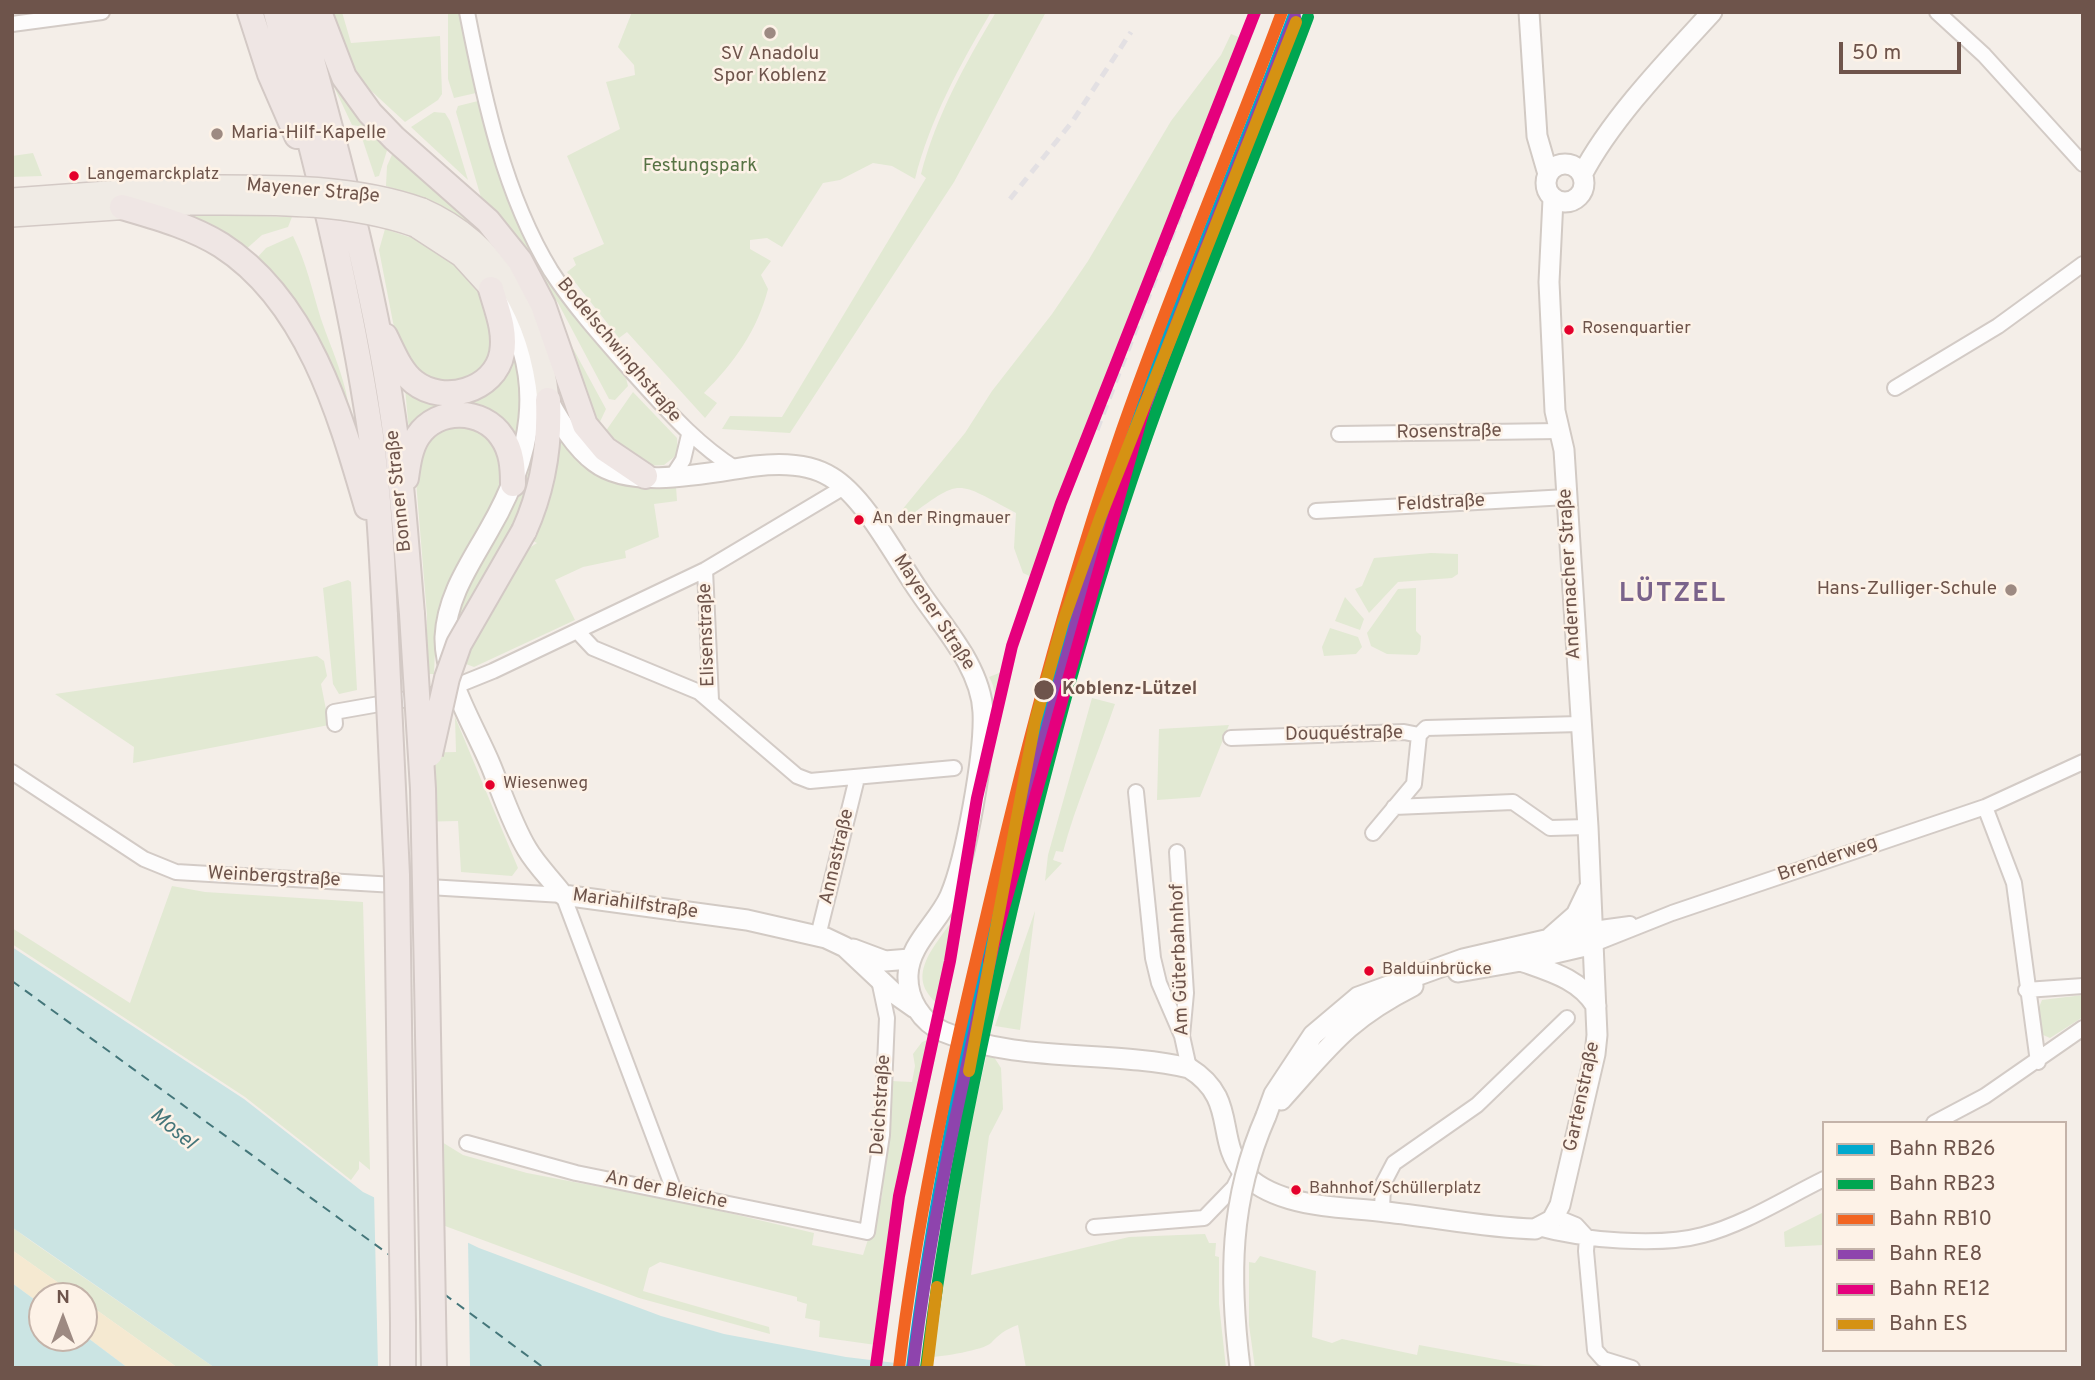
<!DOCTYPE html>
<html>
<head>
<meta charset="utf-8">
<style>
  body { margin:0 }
  #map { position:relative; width:2095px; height:1380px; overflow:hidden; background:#f4eee8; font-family:Overpass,sans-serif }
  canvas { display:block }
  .frame { position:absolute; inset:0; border:14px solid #6e544b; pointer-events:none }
  .legend { position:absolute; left:1822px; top:1121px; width:245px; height:231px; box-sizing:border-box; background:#fdf2e7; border:2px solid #c4b3a9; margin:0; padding:9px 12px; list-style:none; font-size:21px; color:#6e544b }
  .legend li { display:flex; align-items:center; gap:14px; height:35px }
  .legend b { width:35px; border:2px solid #c4b3a9 }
  .north { position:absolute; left:28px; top:1282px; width:70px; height:70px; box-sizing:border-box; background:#fdf2e7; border:2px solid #c4b3a9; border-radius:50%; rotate:0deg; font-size:19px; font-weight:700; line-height:28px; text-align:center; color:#6e544b }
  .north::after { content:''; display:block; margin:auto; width:24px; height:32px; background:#9d8a82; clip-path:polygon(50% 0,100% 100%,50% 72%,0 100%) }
  .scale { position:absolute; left:1839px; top:42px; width:122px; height:32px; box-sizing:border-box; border:4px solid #6e544b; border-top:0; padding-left:9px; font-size:21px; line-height:24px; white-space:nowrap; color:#6e544b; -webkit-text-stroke:5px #fdf2e7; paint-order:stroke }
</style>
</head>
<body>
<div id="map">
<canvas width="2095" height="1380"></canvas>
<div class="frame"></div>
<ul class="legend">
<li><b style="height:9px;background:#00a9ce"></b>Bahn RB26</li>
<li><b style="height:9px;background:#00a651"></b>Bahn RB23</li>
<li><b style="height:9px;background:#f26522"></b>Bahn RB10</li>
<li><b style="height:9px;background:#8e44ad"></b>Bahn RE8</li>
<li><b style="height:9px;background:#e5007d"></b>Bahn RE12</li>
<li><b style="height:9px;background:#d59213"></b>Bahn ES</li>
</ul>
<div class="north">N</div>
<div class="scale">50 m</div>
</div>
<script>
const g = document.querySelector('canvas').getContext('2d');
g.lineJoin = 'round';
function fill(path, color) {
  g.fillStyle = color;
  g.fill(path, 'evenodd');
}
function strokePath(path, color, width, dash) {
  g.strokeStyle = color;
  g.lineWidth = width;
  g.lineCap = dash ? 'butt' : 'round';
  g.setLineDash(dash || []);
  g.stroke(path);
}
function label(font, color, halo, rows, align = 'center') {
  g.font = font + ' Overpass,sans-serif';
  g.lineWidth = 5;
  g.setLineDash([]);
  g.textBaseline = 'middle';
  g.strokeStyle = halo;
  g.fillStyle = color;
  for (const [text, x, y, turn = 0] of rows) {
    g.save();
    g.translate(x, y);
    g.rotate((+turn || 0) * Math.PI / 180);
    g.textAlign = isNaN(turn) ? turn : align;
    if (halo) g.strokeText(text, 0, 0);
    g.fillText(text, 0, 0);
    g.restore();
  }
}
const green = new Path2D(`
  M327 12H342L351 43 440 36 442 94 438 100 405 122 354 75Z
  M448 12H459L476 93 454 98 448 79Z
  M632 12H991C960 65 930 119 915 179L892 166 873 163 840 180 823 183 782 247 767 238 750 240V249L771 261 761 275 768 289C757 331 734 363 704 393L717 403 705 418 627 332 619 338 567 272 576 265 573 258 604 244 567 156 620 129 606 82 635 75 634 65 618 47Z
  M996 12H1046L954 182 790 433 722 429 730 416 782 417 926 178 921 174C936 116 965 64 996 12Z
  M1231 34 1241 38 1036 579 1023 573 1014 548 1016 513C953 479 962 478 904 520L897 516 965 433 992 391 1052 314 1088 261 1171 121 1221 55Z
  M318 53 389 144 379 176 375 177 358 126 352 125Z
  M478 101C497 160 513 223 546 277 568 314 599 344 626 378L628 386 615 400 609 399 558 303 482 201 456 112 458 106Z
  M434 112 445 113 450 121 468 180 411 127Z
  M395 148 455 201 494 245C454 208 435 203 386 186L387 166Z
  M33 153 42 176 12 177V156Z
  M180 215 190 214 292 217 288 227 262 235 244 251Z
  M385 229 409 237 411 234 458 265 485 298 497 349 476 381 428 384 397 343 379 250Z
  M293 236C307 264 312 290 321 319 331 348 343 373 348 402L342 404 255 260 266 248Z
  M557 319 606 409 597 428 603 435 633 392 677 438 678 454 664 465 590 469C616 486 646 485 676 486L677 501 654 504 659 537 625 551 626 558 583 567 555 580 575 620 474 667 466 664 458 618 461 598 517 500 531 453 534 454 527 501 494 570 537 543 531 540 557 433 569 449 590 418Z
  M510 354C523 366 520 420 519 439L464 406V402Z
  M405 388 447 404 409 432Z
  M440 424 490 431 506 479C469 549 436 591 434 674H426L427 615 416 481 426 436Z
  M1431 553 1458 554V574L1452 578 1398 582 1369 613 1355 589 1362 586 1374 558Z
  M348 580 351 582 357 690 339 694 333 684 323 588Z
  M1416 588V631L1421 636 1420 651 1417 655 1387 654 1371 646 1367 633 1398 589Z
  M1345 597 1364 619 1360 630 1335 621Z
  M1330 628 1358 637 1362 647 1356 654 1324 656 1322 647Z
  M317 656 324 661 327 676 321 684 329 725 133 763 134 747 55 694Z
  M1012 668 990 759C992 736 1002 697 989 677Z
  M1092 698 1115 704C1098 754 1075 806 1063 852L1056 851 1053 860 1062 863 1045 881 1048 855Z
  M455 717 518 868 512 876 461 872 458 821 413 822 411 753 456 752Z
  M1229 725 1200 797 1157 800 1159 729Z
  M969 882 945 1009C897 978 938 945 957 913 963 903 965 892 969 882Z
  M172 886 205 892 363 902 370 1170 359 1161V1169L351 1180 245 1097 12 944V928L130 1003Z
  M1035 911 1020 1030 995 1026Z
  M2083 995V1017L2050 1038 2041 1034 2037 1012 2042 1000Z
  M931 1039 937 1040 893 1249 883 1346 819 1337 820 1321 805 1318 807 1304 797 1301V1297L660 1262 649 1268 643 1291 769 1327 770 1334 639 1298 437 1223V1139L463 1155 527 1173 695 1205 814 1233 812 1245 863 1255 882 1196 891 1081 912 1082 915 1066 913 1054 922 1042Z
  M987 1054 994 1057 1001 1068 1003 1109 989 1136 971 1275 1129 1237 1205 1234 1209 1243H1216L1215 1256 1219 1257V1304L1226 1368H1026L1018 1325C1004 1330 1000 1334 991 1343 984 1350 941 1357 930 1357L951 1209Z
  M1824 1212V1245L1785 1247 1784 1232Z
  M12 1227 31 1241 215 1368H178L84 1301V1296H77L12 1250Z
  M1260 1256 1316 1271 1312 1337 1332 1343 1342 1339 1417 1355 1419 1345 1522 1364 1567 1368H1255L1249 1325V1262L1255 1263Z`);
const sand = new Path2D(`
  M12 1250 77 1296H42V1305L12 1283Z
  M84 1301 178 1368H128L84 1335Z`);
const water = new Path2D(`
  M12 947 244 1099 363 1192 479 1248 661 1316 724 1334 846 1357 937 1368H215L13 1228Z
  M12 1283 42 1305V1338H84V1335L128 1368H12Z`);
const pier = new Path2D(`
  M374 1193 468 1239 470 1368H378Z`);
const ferry = new Path2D(`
  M12 981 391 1256
  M444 1294 544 1368`);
const street = new Path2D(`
  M467 12C484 99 504 194 551 271 575 308 606 342 635 375 667 410 695 443 736 469
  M1937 12 1984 55 2083 164
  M12 24 102 12
  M1895 388 1998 326 2083 264
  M1339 434 1559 431
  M672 477 683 460 689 435
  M1316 511 1567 497
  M705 570 711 700
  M578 632 593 648 699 692 797 776 810 781 954 768
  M335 724 334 712 436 694 493 671 705 570 844 487
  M1419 735 1426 728 1580 724
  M1231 738 1404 732 1419 735
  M12 772 144 859 176 872 563 895 675 1193
  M1136 792 1153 958 1159 983 1182 1036
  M1394 807 1513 802 1550 828 1588 827
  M1985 807 2014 883 2038 1062
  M1373 833 1414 784 1419 735
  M1177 852 1186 993 1182 1036 1189 1068
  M1593 929 1630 924
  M818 936 857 778
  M1594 944 1672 913 1985 807 2083 762
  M2026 990 2083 986
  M1934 1123 1985 1096 2083 1028
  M467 1143 576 1173 867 1232 882 1135 887 1018 879 980
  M1382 1211 1383 1184 1394 1163 1477 1105 1567 1018
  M1554 1216 1576 1225 1587 1237
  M1094 1227 1204 1218 1234 1187 1241 1173
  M1538 1228C1581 1240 1659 1247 1703 1235 1745 1224 1785 1198 1824 1179
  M1587 1237 1586 1251 1595 1350 1603 1359 1632 1368`);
const secondary = new Path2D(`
  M1529 12 1537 136 1548 174
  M1546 183a19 19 0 1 1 38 0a19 19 0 1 1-38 0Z
  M1582 175C1611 119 1669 59 1712 12
  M502 304C549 380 531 458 489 530 470 564 447 596 445 637 444 680 475 727 491 766 502 793 512 824 527 849 537 866 552 880 563 895L747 920 826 938 845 947 895 994 915 1008
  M548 400C560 422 575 447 595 462 633 491 711 472 755 466 780 463 809 463 831 477 865 497 896 558 919 591 943 627 981 667 983 712 985 752 966 859 950 896 938 923 909 944 908 975 907 999 921 1022 944 1032 1018 1063 1111 1050 1189 1068 1239 1099 1214 1139 1244 1173 1256 1187 1273 1194 1290 1199 1321 1208 1354 1208 1386 1212 1435 1217 1485 1228 1535 1229L1552 1220 1560 1205 1595 1054 1597 1035 1588 827 1564 450 1555 411 1549 282 1553 199
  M1551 937 1576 915 1588 890
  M853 949 885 961 910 959
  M1521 961C1549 971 1580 979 1596 1006
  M1458 972 1521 961 1594 944
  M1281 1100C1329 1047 1346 1020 1413 986
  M1266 1116 1274 1094 1313 1035 1358 997 1463 959 1593 929`);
const primary = new Path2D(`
  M12 199 189 186
  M422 209C500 243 540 318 548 400
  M12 216 190 204
  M415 226 461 256 491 289`);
const highway = new Path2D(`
  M250 12 270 74 297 136
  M276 12C314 151 350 293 371 436 379 495 382 556 385 616
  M299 12C337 153 377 294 396 439 403 497 407 556 412 614
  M319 12 344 77 370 113 394 138 488 221 520 261 543 305 585 425 605 449 645 476
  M122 207C156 217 190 226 221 245 308 301 340 414 367 507
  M385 336C393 352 400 371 414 382 443 405 495 391 502 353 506 331 497 310 491 289
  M406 478C408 464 410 448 418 436 437 407 483 408 502 437 512 451 513 468 513 484
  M524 531C543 489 550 446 548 400
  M427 979 434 1368
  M403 1323V1368`);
const rail = new Path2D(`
  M1010 199 1072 122 1131 32
  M1097 430 1259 12`);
const secondaryBridge = new Path2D(`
  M1240 1368C1229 1278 1229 1200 1266 1116`);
const primaryBridge = new Path2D(`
  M189 186C265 186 349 183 422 209
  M190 204C265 204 342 201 415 226`);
const highwayBridge = new Path2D(`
  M412 614 423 789 427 979
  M385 616 397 875 403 1323
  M430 754 447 678 459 644 524 531`);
const rail1 = new Path2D(`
  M912 1368C931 1212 963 1060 998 907 1035 753 1075 600 1127 450 1178 302 1240 158 1295 12`);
const rail2 = new Path2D(`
  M926 1368C945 1213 977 1061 1012 909 1049 755 1089 602 1141 453 1192 306 1253 163 1308 17`);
const rail3 = new Path2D(`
  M899 1368C916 1224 947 1083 980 943 1020 770 1064 598 1122 430 1171 289 1230 152 1282 12`);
const rail4 = new Path2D(`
  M913 1368C930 1225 962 1084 994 944 1034 772 1078 600 1136 433 1185 293 1243 156 1295 17`);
const rail5 = new Path2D(`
  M989 961 1148 395
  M876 1366 899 1196 950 961 977 798 1012 646 1061 503 1255 12`);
const rail6 = new Path2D(`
  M969 1071 1035 722 1063 622 1100 518 1296 22
  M927 1368 937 1287`);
const markers = [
  [770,33,7,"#9d8a82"],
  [217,134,7,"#9d8a82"],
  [74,176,6,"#e4002b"],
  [1569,330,6,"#e4002b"],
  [859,520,6,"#e4002b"],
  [2011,590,7,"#9d8a82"],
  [1044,690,11,"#6e544b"],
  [490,785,6,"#e4002b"],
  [1369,971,6,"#e4002b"],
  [1296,1190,6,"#e4002b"]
];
const busNames = [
  ["Langemarckplatz",87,176],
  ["Rosenquartier",1582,330],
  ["An der Ringmauer",872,520],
  ["Wiesenweg",503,785],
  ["Balduinbrücke",1382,971],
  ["Bahnhof/Schüllerplatz",1309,1190]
];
const poiNames = [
  ["SV Anadolu",770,55],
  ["Spor Koblenz",770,77],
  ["Maria-Hilf-Kapelle",231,134,"left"],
  ["Hans-Zulliger-Schule",1997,590,"right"]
];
const parkNames = [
  ["Festungspark",700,167]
];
const streetNames = [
  ["Mayener Straße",313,192,5],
  ["Bodelschwinghstraße",618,351,50],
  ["Rosenstraße",1449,433,-1],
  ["Bonner Straße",400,491,-96],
  ["Feldstraße",1441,504,-3],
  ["Andernacher Straße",1571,574,-93],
  ["Mayener Straße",933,613,57],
  ["Elisenstraße",708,635,-92],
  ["Douquéstraße",1344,735,-1],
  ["Annastraße",838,857,-77],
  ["Brenderweg",1828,860,-19],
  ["Weinbergstraße",274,878,3],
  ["Mariahilfstraße",635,905,8],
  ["Am Güterbahnhof",1181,960,-92],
  ["Gartenstraße",1583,1097,-78],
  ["Deichstraße",882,1105,-86],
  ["An der Bleiche",666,1191,12]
];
const stopNames = [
  ["Koblenz-Lützel",1062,690]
];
const waterNames = [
  ["Mosel",172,1130,40]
];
const districtNames = [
  ["LÜTZEL",1673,596]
];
fill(green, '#e2e9d3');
fill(sand, '#f5e9d1');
fill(water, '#cbe4e3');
fill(pier, '#f4eee8');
strokePath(ferry, '#44767a', 2, [9, 7]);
strokePath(street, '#d3cbc6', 18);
strokePath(secondary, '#d2cac4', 23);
strokePath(primary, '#d3c9c5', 24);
strokePath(highway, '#d3c9c5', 28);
strokePath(street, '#fdfcfc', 14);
strokePath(secondary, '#fdfcfc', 19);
strokePath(primary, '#f0ebe5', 21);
strokePath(highway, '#efe6e4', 24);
strokePath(rail, '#e3e0e3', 5, [10, 7]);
strokePath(secondaryBridge, '#d2cac4', 23, []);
strokePath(primaryBridge, '#d3c9c5', 24, []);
strokePath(highwayBridge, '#d3c9c5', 28, []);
strokePath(secondaryBridge, '#fdfcfc', 19);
strokePath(primaryBridge, '#f0ebe5', 21);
strokePath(highwayBridge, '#efe6e4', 24);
strokePath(rail1, '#00a9ce', 12);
strokePath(rail2, '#00a651', 12);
strokePath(rail3, '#f26522', 12);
strokePath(rail4, '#8e44ad', 12);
strokePath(rail5, '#e5007d', 12);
strokePath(rail6, '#d59213', 12);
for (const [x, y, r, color] of markers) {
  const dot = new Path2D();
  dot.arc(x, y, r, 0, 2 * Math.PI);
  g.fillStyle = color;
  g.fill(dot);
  strokePath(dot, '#fdf2e7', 2.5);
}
label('17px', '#6e544b', '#fdf2e7', busNames, 'left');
label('19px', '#6e544b', '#fdf2e7', poiNames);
label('19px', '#577344', '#fdf2e7', parkNames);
label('19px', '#6e544b', '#fdf2e7', streetNames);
label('bold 19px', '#6e544b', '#fdf2e7', stopNames, 'left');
label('italic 21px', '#44767a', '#fdf2e7', waterNames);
g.letterSpacing = '2px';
label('bold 26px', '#7a638b', '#fdf2e7', districtNames);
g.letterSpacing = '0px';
</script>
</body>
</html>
